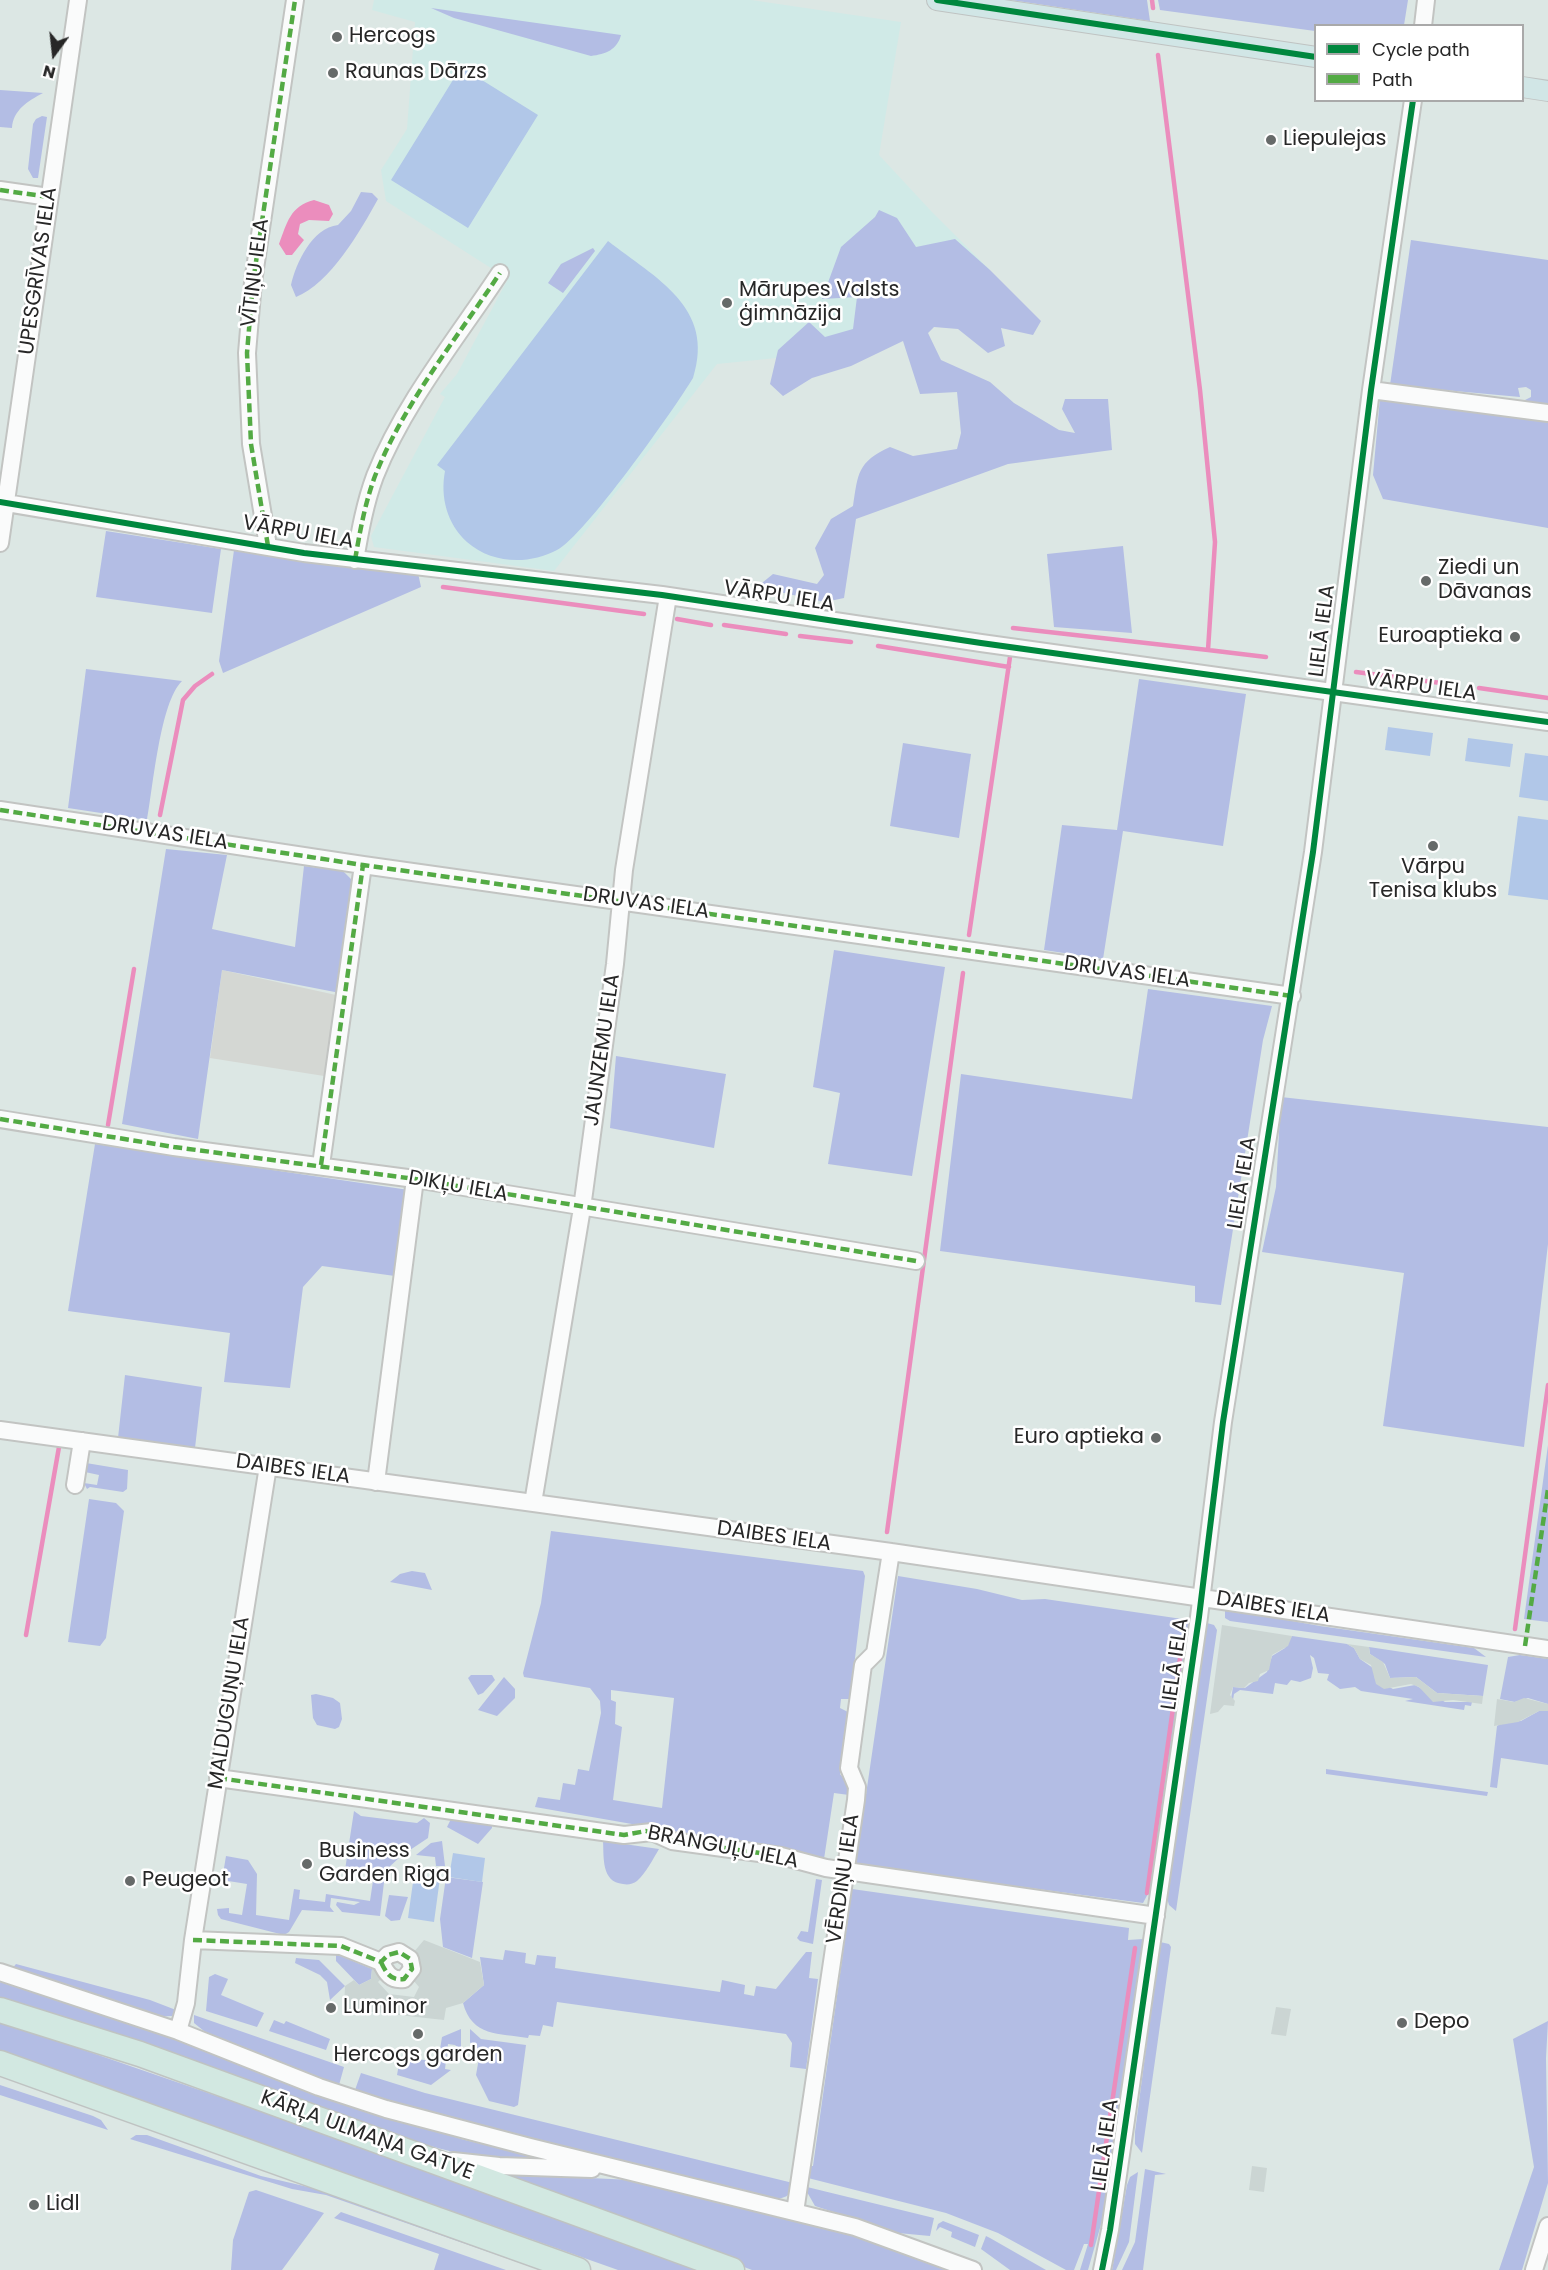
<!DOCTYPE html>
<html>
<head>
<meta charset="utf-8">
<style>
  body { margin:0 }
  #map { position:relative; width:1548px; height:2270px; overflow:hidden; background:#dce7e4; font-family:Poppins,sans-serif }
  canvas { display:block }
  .legend { position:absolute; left:1314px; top:24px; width:210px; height:78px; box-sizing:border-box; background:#fff; border:2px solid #a9a9a9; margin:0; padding:8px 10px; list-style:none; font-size:18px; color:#272727 }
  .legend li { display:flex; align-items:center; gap:12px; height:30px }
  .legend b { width:30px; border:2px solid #a9a9a9 }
  .north { position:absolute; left:24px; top:24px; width:60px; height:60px; -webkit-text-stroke:4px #fff; paint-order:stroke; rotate:195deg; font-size:16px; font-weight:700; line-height:24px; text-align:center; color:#272727 }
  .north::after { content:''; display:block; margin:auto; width:21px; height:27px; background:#272727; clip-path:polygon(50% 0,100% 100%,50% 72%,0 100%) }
</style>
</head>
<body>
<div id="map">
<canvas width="1548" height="2270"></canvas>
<ul class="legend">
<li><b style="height:8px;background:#00873e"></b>Cycle path</li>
<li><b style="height:8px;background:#53aa44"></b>Path</li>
</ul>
<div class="north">N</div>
</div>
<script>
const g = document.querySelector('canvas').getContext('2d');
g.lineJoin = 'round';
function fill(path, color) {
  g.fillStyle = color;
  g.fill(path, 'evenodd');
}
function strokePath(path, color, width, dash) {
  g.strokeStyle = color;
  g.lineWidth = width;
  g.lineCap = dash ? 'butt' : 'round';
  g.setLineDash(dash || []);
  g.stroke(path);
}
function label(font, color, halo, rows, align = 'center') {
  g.font = font + ' Poppins,sans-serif';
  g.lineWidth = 5;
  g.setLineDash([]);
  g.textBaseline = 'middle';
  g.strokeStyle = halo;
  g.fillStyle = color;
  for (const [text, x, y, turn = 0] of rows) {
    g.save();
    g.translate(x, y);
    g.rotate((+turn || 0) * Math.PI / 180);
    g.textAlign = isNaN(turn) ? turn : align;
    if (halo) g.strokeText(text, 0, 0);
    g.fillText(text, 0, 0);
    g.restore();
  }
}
const industrial = new Path2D(`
  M222 970 336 995 324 1076 210 1058Z`);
const education = new Path2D(`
  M374 0H751L901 22 879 155 932 212 990 270 836 352 717 364 554 571 374 547 371 536 445 397 440 394 457 374 508 279 386 201 381 170 407 129 415 22 372 10Z`);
const green = new Path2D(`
  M1011 0H1147L1150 21Z
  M1158 0H1408L1404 25 1316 26 1315 31 1160 10Z
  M431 8 621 35C617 50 606 54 591 56L454 18Z
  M0 90 43 93C28 101 13 110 12 128L0 127Z
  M42 116 47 117 38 178H33L28 169 33 124 36 119Z
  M361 192 372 193 378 199C361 230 330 284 296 297L291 285C296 263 312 228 338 225L351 211Z
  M879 210 897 218 916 247 955 239 990 270 1041 321 1033 335 1001 328 1005 346 988 353 958 329 934 327 928 333 941 360 990 382 1014 403 1059 430 1075 433 1062 409 1065 399H1108L1112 450 1008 464 856 519 844 598 825 602 757 587 773 574 817 584 824 575 815 548 831 519 853 506C858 474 857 462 890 447L913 456 957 449 961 433 957 392 920 394 903 341 851 366 812 378 783 396 770 384 778 350 809 322 825 337 853 329 857 297 822 299 841 247 875 217Z
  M1411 240 1548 260V528L1383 499 1373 475 1380 398 1520 410 1523 401 1531 397V390L1526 387 1518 388 1520 397 1390 385Z
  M593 248 595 251 563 293 548 283 561 264Z
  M106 531 221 549 212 613 96 597Z
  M1123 546 1132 633 1054 627 1047 554Z
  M234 550 356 568 418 573 421 587 223 673 219 661Z
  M86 669 182 681C160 702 153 788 147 820L68 808Z
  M1139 679 1246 694 1223 846 1123 831 1103 959 1044 950 1062 825 1117 830Z
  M903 743 971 754 959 838 890 826Z
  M166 849 227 855 212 929 295 947 304 866 343 871 355 883 340 993 222 970 198 1139 122 1124Z
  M834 950 945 967 912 1176 828 1164 840 1093 813 1087Z
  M1148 989 1272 1006 1263 1040 1221 1305 1195 1302V1286L940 1251 961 1074 1132 1099Z
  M616 1056 726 1074 714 1148 610 1128Z
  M1281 1097 1548 1127V1244L1524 1447 1383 1426 1404 1273 1262 1252 1276 1187Z
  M95 1144 409 1190 395 1276 322 1266 303 1287 290 1388 224 1382 230 1333 68 1311Z
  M125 1375 202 1387 195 1448 118 1438Z
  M1548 1445V1622L1524 1619Z
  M86 1463 128 1470 127 1489 123 1492 90 1487 87 1489 84 1483 97 1485 99 1475 85 1472Z
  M89 1499 116 1503 124 1511 106 1638 100 1646 68 1642Z
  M551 1531 863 1571 865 1576 850 1699H841L840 1708 848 1712 840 1774 850 1787 849 1795 834 1793 824 1859 821 1860 797 1853 535 1807 538 1797 560 1800 563 1783 575 1785 578 1769 589 1771 601 1713 600 1701 590 1688 524 1677 523 1673 541 1603ZM611 1690 674 1698 662 1808 613 1800 622 1727 615 1724 616 1702 611 1700Z
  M412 1571 425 1573 432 1590 390 1582 400 1574Z
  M898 1576 977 1589 1022 1600 1045 1599 1189 1620 1150 1890 1143 1903 857 1865 854 1856H857Z
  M1225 1609 1320 1626 1474 1648 1486 1657 1230 1621 1225 1618Z
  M1207 1623 1214 1625 1217 1630 1176 1911 1169 1905 1167 1898Z
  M1292 1636 1347 1644 1354 1648 1360 1659 1373 1668 1375 1679 1393 1689 1415 1685 1445 1702H1472L1471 1706 1465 1705 1464 1710 1405 1701 1413 1699 1361 1691 1355 1687 1340 1689 1327 1680 1329 1674 1318 1673 1314 1658 1310 1655 1313 1668 1311 1678 1300 1682 1291 1680 1287 1685 1275 1683 1273 1694 1240 1690 1234 1694 1233 1700 1231 1699 1233 1687 1245 1688 1267 1672 1272 1656 1285 1648Z
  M1369 1647 1488 1665 1483 1696 1437 1693 1416 1677 1390 1678 1385 1664 1370 1654Z
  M1520 1655 1548 1659V1704L1528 1698 1515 1702 1500 1699 1508 1657Z
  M471 1675H492L495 1680 483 1693 478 1695 468 1678Z
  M504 1677 515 1689V1698L497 1716 478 1710Z
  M316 1694 333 1698 340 1703 342 1719 339 1727 335 1729 317 1725 313 1718 311 1695Z
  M1539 1711H1548V1765L1501 1758 1497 1788 1490 1787 1497 1726 1502 1723 1521 1721Z
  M1326 1769 1488 1792 1487 1796 1326 1774Z
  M354 1811 361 1816 417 1823 424 1818 430 1823 428 1838 401 1856 386 1870 375 1867 374 1873 385 1874 380 1916 342 1912 336 1905 337 1902 354 1905 360 1902 331 1898 330 1907 334 1912 302 1910 289 1932 284 1935 221 1919 218 1915 217 1909 229 1908V1913L242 1915 247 1884 222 1880 226 1856 248 1860 257 1874 256 1915 289 1920 294 1889 300 1890 299 1899 325 1902 326 1894 370 1901 374 1874 345 1870Z
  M451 1819 492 1823V1828L478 1844 447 1827Z
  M442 1841 445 1866H436L435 1857 416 1855 431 1843Z
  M603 1841 659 1849C653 1859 646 1873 637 1881 633 1884 628 1885 623 1884 601 1882 604 1857 603 1841Z
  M446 1877 483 1882 472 1958 443 1947 440 1919Z
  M816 1879 822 1880 813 1944 800 1941 797 1938 801 1931 808 1932Z
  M852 1889 1129 1928 1128 1940 1143 1939 1106 2207 1088 2270H1080L1088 2244H1084L1074 2270H1066L998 2233 946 2213 808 2178 810 2166H813Z
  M389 1895 408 1897 400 1920 391 1921 385 1916Z
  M1160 1942 1169 1944 1171 1947 1142 2153 1135 2144V2132Z
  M505 1950 526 1953 525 1963 535 1965 537 1955 556 1957 555 1968 720 1992 722 1980 745 1985 744 1994 754 1996 756 1986 776 1989 806 1952H812L809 1978 818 1979 806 2069 790 2067 792 2043 786 2034 557 2002 553 2027 543 2025 540 2036 529 2035 528 2038C499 2033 472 2037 463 2003L484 1985 480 1957 503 1960Z
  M336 1954 372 1969 371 1979 359 1985 336 1961Z
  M296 1958 319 1960 345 1986 330 2000 327 1982 320 1975 295 1963Z
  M16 1964 150 2000 176 2010 172 2016 155 2017 11 1970Z
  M215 1974 228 1979 221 1995 264 2013 257 2027 206 2011 209 1977Z
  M0 1982 180 2040 345 2104 465 2140 552 2160C500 2162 468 2158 418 2142L0 1997Z
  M194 2015 344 2067 339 2085 209 2035 194 2023Z
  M274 2020 284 2024 286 2021 330 2039 326 2050 269 2031Z
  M0 2021 590 2225 708 2270H618L0 2051Z
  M1548 2021 1546 2058 1548 2183 1522 2270H1499L1534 2167 1513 2039Z
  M461 2029V2050L455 2045 448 2044 445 2069 451 2070 431 2085 397 2075 399 2064 403 2065 404 2057 438 2062 442 2037Z
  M470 2029 481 2039 526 2045 518 2105 514 2107 489 2101 476 2075 479 2058 470 2042Z
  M361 2073 425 2093 793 2183C791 2195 788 2197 777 2199L445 2117 355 2090Z
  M0 2085 93 2116 101 2120 108 2130 0 2095Z
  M136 2135H147L261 2176 321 2190 548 2270H540L326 2195 292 2189 130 2139Z
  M1145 2169 1166 2174 1155 2175 1143 2270H1122L1135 2242Z
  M1138 2172 1129 2242 1116 2270H1112L1127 2185 1130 2177Z
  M502 2174 633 2180 802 2222 867 2240 953 2270H752Z
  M807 2187 934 2218 930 2236 898 2233 815 2206 807 2192Z
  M256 2190 324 2213 282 2270H231L233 2240 249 2192Z
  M341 2212 506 2270H434L439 2254 334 2218Z
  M943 2221 979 2235 975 2247 951 2237 952 2232 940 2227 936 2231 938 2224Z
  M986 2236 990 2238 1046 2270H1010L981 2249Z`);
const pitch = new Path2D(`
  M461 67 538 115 468 228 391 180Z
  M608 241C655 278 716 307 693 378 675 408 584 537 557 550 529 565 492 564 467 542 447 524 440 497 445 471L437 465Z
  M1388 727 1433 733 1430 756 1385 750Z
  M1468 738 1513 744 1510 767 1465 761Z
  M1525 753 1548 756V801L1519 797Z
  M1518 816 1548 820V900L1508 895Z
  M453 1853 485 1858 482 1882 449 1877Z
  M414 1875 440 1878 434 1922 408 1918Z`);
const plaza = new Path2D(`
  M1222 1625 1292 1636 1288 1646 1272 1655 1269 1670 1260 1674 1258 1681 1249 1683 1244 1688 1233 1687 1230 1695 1235 1701 1234 1706 1224 1705 1218 1712 1210 1714Z
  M1347 1644 1369 1647 1370 1654 1383 1662 1390 1678 1416 1677 1437 1693 1483 1696 1482 1704 1453 1700 1433 1702 1419 1687 1411 1684 1384 1689 1376 1684 1371 1665 1360 1659 1354 1648Z
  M1524 1698 1548 1704V1711H1539L1518 1722 1494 1726 1497 1699 1514 1702Z
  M424 1940 480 1962 484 1985 463 2003 446 2008 444 2020 344 2009 345 1986 354 1980 359 1985 371 1979 372 1969 378 1967 382 1978 378 1982 389 1994 414 1997 419 1987 413 1980V1953Z
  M1276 2007 1291 2009 1286 2036 1271 2034Z
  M1252 2166 1267 2168 1264 2192 1249 2190Z`);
const water = new Path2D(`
  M314 200 329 205 333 214 329 221 309 220 300 224 298 234 304 240 292 255H286L279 244C287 223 290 206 314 200Z`);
const stream = new Path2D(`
  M1152 0 1153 8
  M1158 55 1200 390 1215 542 1208 650 1266 657
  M443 587 644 614
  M677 619 711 625
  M724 625 786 634
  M1013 628 1208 650
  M800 636 851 642
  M878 646 1009 667
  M1356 672 1441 683
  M1479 688 1548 698
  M160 815 183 700 195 686 212 674
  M969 935 1010 657
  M108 1125 134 969
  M887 1532 963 973
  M1515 1629 1548 1385
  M26 1635 59 1447
  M1147 1893 1183 1637
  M1091 2245 1135 1948`);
const minor = new Path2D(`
  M1423 26 1426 0
  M0 190 49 197
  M1371 390 1548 413
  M0 502 304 553 662 595 981 643 1548 722
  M0 543 78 0
  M268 546 251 444 247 353 253 282 295 0
  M355 560C360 531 365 503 375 476 404 403 457 338 500 273
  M0 810 363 865 1292 996
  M0 1119 174 1147 415 1179 916 1261
  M321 1165 363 865
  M0 1430 891 1552 1548 1649
  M376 1482 415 1179
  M75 1485 82 1441
  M533 1503 582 1208 615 964 624 870 668 596
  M218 1778 624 1835 652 1832 672 1841 781 1856 826 1868 1156 1916
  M193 1940 341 1946 381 1962 388 1955 399 1952 410 1959 412 1969 404 1979C391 1981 386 1973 381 1962
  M0 1972 178 2031 319 2087 386 2109 530 2147 855 2227 973 2270
  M178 2031 186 2003 193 1940 268 1466
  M453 2161 499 2166 592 2169
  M795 2212 856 1800 857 1787 849 1768 863 1665 875 1653 891 1552
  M1102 2270 1110 2230 1199 1617 1223 1422 1313 852 1371 390 1413 100
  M1534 2270 1548 2226`);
const major = new Path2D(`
  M937 0 1316 57
  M1522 87 1548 91`);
const highway = new Path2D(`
  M0 2010 140 2054 732 2270
  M0 2063 578 2270`);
const quiet = new Path2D(`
  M0 190 49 197
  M268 546 251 444 247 353 253 282 295 0
  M355 560C360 531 365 503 375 476 404 403 457 338 500 273
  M0 810 363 865 1292 996
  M0 1119 174 1147 415 1179 916 1261
  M321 1165 363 865
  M1525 1646 1548 1489
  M218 1778 624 1835 646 1831 672 1841 768 1854
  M193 1940 341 1946 381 1962 388 1955 399 1952 410 1959 412 1969 404 1979C391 1981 386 1973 381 1962`);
const cycleway = new Path2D(`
  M937 0 1316 57
  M0 502 304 553 662 595 981 643 1548 722
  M1102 2270 1110 2230 1199 1617 1223 1422 1313 852 1371 390 1413 100`);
const markers = [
  [337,37,6,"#666a69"],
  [333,73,6,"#666a69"],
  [1271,140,6,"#666a69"],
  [727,303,6,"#666a69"],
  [1426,581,6,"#666a69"],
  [1515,637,6,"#666a69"],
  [1433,846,6,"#666a69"],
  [1156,1438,6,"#666a69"],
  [307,1864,6,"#666a69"],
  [130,1881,6,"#666a69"],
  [331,2008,6,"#666a69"],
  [1402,2023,6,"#666a69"],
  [418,2034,6,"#666a69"],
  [34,2205,6,"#666a69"]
];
const poiNames = [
  ["Hercogs",349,37],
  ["Raunas Dārzs",345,73],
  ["Liepulejas",1283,140],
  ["Mārupes Valsts",739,291],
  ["ģimnāzija",739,315],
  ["Ziedi un",1438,569],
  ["Dāvanas",1438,593],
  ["Euroaptieka",1503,637,"right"],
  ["Vārpu",1433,868,"center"],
  ["Tenisa klubs",1433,892,"center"],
  ["Euro aptieka",1144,1438,"right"],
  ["Business",319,1852],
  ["Garden Riga",319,1876],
  ["Peugeot",142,1881],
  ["Luminor",343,2008],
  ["Depo",1414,2023],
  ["Hercogs garden",418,2056,"center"],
  ["Lidl",46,2205]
];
const streetNames = [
  ["UPESGRĪVAS IELA",39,271,-82],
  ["VĪTIŅU IELA",256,273,-83],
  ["VĀRPU IELA",298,533,10],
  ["VĀRPU IELA",779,597,9],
  ["LIELĀ IELA",1323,631,-83],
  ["VĀRPU IELA",1421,687,8],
  ["DRUVAS IELA",165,834,9],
  ["DRUVAS IELA",646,904,8],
  ["DRUVAS IELA",1127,973,8],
  ["JAUNZEMU IELA",603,1050,-82],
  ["LIELĀ IELA",1243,1183,-81],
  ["DIKĻU IELA",458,1187,10],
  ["DAIBES IELA",293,1470,8],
  ["DAIBES IELA",774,1537,8],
  ["DAIBES IELA",1273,1608,9],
  ["LIELĀ IELA",1176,1664,-82],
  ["MALDUGUŅU IELA",230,1703,-81],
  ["BRANGUĻU IELA",723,1848,11],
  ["VĒRDIŅU IELA",844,1879,-82],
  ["KĀRĻA ULMAŅA GATVE",367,2136,20],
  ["LIELĀ IELA",1106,2145,-82]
];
fill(industrial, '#d4d7d3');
fill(education, '#d0eae7');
fill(green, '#b3bde4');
fill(pitch, '#b1c7e8');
fill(plaza, '#cbd5d3');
fill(water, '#eb8dbd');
strokePath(stream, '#eb8dbd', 4.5);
strokePath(minor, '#c2c4c2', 20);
strokePath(major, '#bfc3c2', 22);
strokePath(highway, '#bfc3c2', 27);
strokePath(minor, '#fafbfb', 16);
strokePath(major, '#d1e6e6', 20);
strokePath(highway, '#d2e8e1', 24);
strokePath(quiet, '#53aa44', 4.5, [9, 4.5]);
strokePath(cycleway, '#00873e', 6);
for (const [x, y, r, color] of markers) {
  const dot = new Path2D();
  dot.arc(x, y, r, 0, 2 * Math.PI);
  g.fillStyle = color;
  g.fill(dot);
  strokePath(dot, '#fff', 2);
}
label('21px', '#272727', '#fff', poiNames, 'left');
label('21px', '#272727', '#fff', streetNames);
</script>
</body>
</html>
